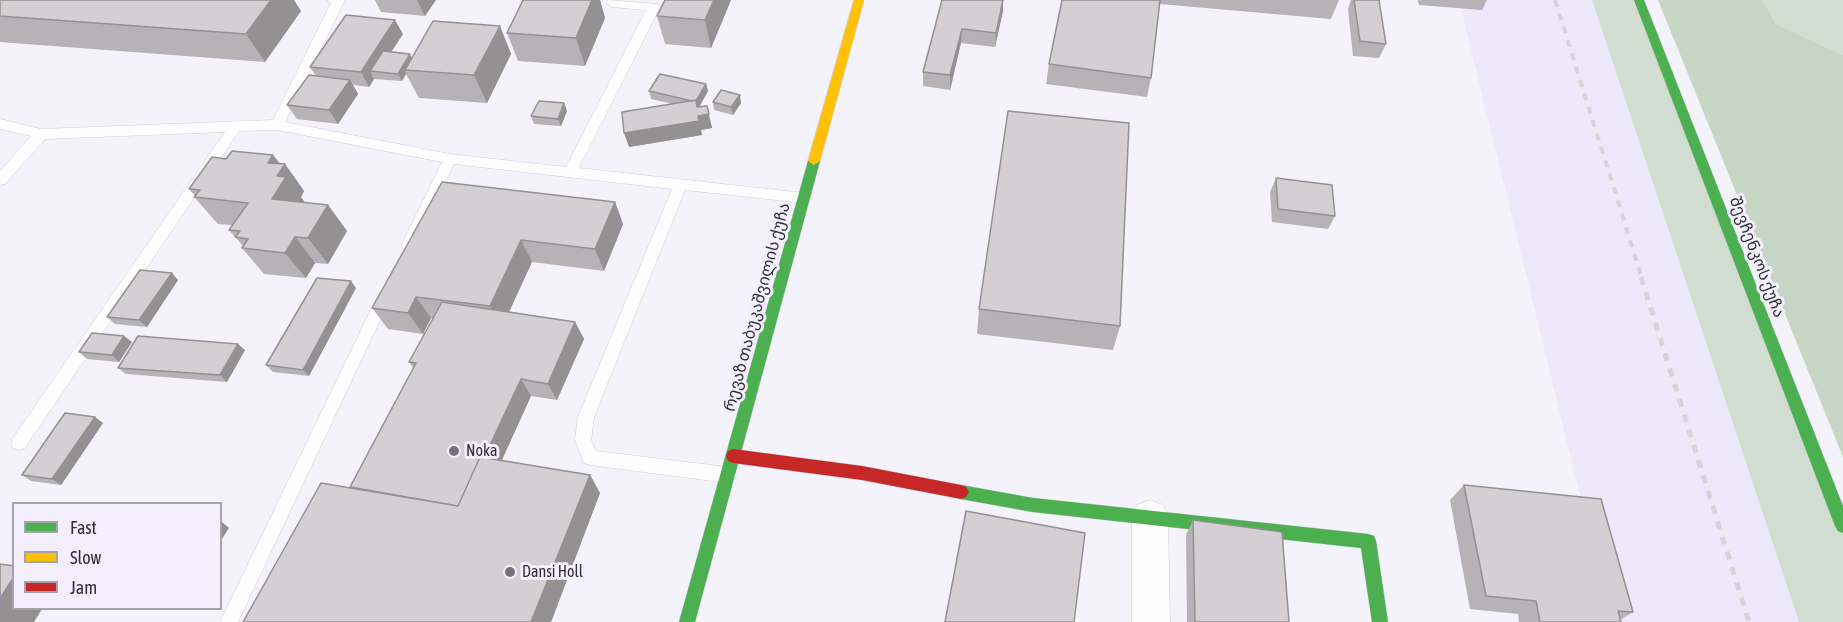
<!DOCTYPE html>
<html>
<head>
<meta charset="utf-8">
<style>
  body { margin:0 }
  #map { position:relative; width:1843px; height:622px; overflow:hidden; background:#f4f2fa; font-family:"Asap Condensed",sans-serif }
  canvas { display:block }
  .legend { position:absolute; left:12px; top:502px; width:210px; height:108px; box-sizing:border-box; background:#f3effd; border:2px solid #a5a2ad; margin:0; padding:8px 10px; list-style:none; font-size:18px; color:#302e35 }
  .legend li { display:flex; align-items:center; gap:12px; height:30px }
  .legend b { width:30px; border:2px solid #a5a2ad }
</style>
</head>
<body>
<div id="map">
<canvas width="1843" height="622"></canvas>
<ul class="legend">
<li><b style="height:8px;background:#4caf50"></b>Fast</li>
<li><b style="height:8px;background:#ffc107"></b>Slow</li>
<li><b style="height:8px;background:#c62828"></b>Jam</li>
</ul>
</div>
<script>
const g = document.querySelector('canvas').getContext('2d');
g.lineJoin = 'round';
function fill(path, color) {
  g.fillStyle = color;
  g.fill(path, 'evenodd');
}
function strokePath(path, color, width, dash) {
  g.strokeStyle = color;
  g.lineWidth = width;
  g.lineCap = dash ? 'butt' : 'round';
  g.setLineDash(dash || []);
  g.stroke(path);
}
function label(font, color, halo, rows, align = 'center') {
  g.font = font + ' "Asap Condensed","Noto Sans Georgian",sans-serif';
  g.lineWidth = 6;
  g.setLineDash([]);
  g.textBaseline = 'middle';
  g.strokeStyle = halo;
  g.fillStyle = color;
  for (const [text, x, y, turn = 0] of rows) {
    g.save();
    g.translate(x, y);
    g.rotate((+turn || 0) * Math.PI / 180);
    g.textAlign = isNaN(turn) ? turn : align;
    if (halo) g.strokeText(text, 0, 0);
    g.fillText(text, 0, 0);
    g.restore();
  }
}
const built = new Path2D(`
  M1459 0H1592L1799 622H1611Z`);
const green = new Path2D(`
  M1592 0H1639L1843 526V622H1799Z
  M1763 0H1843V55L1776 24Z`);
const forest = new Path2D(`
  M1658 0H1763L1776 24 1843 55V457Z`);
const lane = new Path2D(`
  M327 0H345L285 122 450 154 566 167 646 10 612 7 606 3 608 0 658 4 660 7 579 168 804 193 811 198 804 203 685 190 594 417 591 440 596 451 728 467 734 470 736 475 734 480 728 483 590 465 584 463 575 440 578 417 672 189 454 164 415 246 408 252 401 246 442 162 277 130 239 131 25 448 19 450 13 448 11 443 13 438 225 132 45 139 5 184 0 185V171L31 136 0 129V119L41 129 273 120 331 3Z
  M384 291 389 293 391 297 238 622H220L377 297 379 293Z`);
const street = new Path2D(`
  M1150 500 1163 505 1168 517 1170 622H1132V517L1137 505Z`);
const fast = new Path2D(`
  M1634 0H1644L1843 506V533L1838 531 1835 526Z
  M814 157 820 161 695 622H679L808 161Z
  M961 485 1033 498 1368 534 1374 536 1376 541 1388 622H1372L1361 548 1033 512 961 499 956 497 953 492 956 487Z`);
const slow = new Path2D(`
  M854 0H864L820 161 814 165 808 161Z`);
const jam = new Path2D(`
  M733 449 862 466 961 485 966 487 969 492 966 497 961 499 862 480 733 463 728 461 726 456 728 451Z`);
const railFar1 = new Path2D(`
  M1555 0 1642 278`);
const rail = new Path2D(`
  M1641 277 1749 622`);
const wall = new Path2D(`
  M0 0 301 11 265 62 0 42Z
  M375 0H436L425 16 381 12Z
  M523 0H600L605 18 585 66 518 61 507 33Z
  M665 0H731L711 48 665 44 657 16Z
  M942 0 1003 11 995 47 961 43 950 90 923 86V72Z
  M1055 0H1339L1331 19 1160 4 1151 78 1147 97 1046 84 1049 64 1062 0Z
  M1351 0H1379L1386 44 1379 58 1353 56 1348 9Z
  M1418 0H1487L1482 10 1419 5Z
  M500 26 511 54 487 103 419 98 406 74 402 81 374 79 369 87 353 85 358 94 338 124 297 119 287 105 316 76 310 67 403 34 391 52 412 58Z
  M706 84 708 91 699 107 710 120 712 128 701 130 702 135 629 147 673 104 651 99 649 91Z
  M713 102 741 103 733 115 714 110Z
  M564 103 567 111 561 126 534 124 531 116Z
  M226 159 285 164 304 191 301 197 305 203 328 205 347 231 328 264 315 263 306 278 264 274 242 248 243 246 229 230 232 225 218 224 194 197 195 196 189 189Z
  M1276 178 1335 216 1328 229 1272 222 1270 192Z
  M442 182 615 202 623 224 604 271 532 262 509 312 575 322 584 339 557 400 531 396 502 460 590 475 600 493 551 622H243L350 487 414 369 409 362 433 319 431 318 423 334 388 329 372 308Z
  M178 280 147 327 115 324 107 317Z
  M356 288 309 376 273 372 266 365Z
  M979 309 1120 326 1113 350 977 334Z
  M124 336 132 342 119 362 87 359 79 352Z
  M245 350 227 382 126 374 118 368Z
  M95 417 103 423 61 485 31 481 22 475Z
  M1464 485 1633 612 1620 620 1621 622H1519L1518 614 1470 609 1450 500Z
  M1193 520 1289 622H1187L1186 535Z`);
const shadedWall = new Path2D(`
  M271 0H294L301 11 265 62 246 34Z
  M417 0H436L425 16Z
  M592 0H600L605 18 585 66 576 38Z
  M714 0H731L711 48 705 20Z
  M1003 0V11L995 47 996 33Z
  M395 20 403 34 378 72 370 71 374 79 369 87 361 72Z
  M500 26 511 54 487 103 474 75Z
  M962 29 961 43 950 90V75Z
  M410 54 414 62 405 70 406 74 402 81 398 74Z
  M350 80 358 94 338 124 329 110Z
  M706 84 708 91 698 109 696 101Z
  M740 95 741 103 733 115 731 107Z
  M696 100 699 116 707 106 712 128 701 130 702 135 629 147 624 133Z
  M564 103 567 111 561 126 558 119Z
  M273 155 283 167 285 164 304 191 301 197 306 204 272 199 268 163Z
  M615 202 623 224 604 271 595 249Z
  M328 205 347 231 328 264 308 238Z
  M295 237 315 263 306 278 285 253Z
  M521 240 532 262 502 327 490 306Z
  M172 273 178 280 147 327 139 320Z
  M351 281 356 288 309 376 303 370Z
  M416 297 431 318 423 334 408 313Z
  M575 322 584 339 557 400 548 384Z
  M124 336 132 342 119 362 112 355Z
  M238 344 245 350 227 382 220 375Z
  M521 379 531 396 473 523 460 508Z
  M95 417 103 423 61 485 52 479Z
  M590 475 600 493 551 622H531Z
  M222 522 229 528 220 542V525Z
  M14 577V609H42L34 622H0V598Z`);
const building = new Path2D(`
  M0 0H271L246 34 0 16Z
  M523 0H592L576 38 507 33Z
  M665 0H714L705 20 657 16Z
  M942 0H1003L996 33 962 29 950 75 923 72Z
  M1062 0H1160L1151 78 1049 64Z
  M1354 0H1379L1386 44 1360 41Z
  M346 15 395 20 361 72 310 67Z
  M433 21 500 26 474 75 405 70Z
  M383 51 410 54 398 74 370 71Z
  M660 74 706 84 696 101V100L692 101 649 91Z
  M309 75 350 80 329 110 287 105Z
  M721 90 740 95 731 107 713 102Z
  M696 100 697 107 707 106 709 114 698 116 699 121 624 133 622 112Z
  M539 101 564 103 558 119 531 116Z
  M1008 111 1129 123 1120 326 979 309Z
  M232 151 273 155 268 163 285 164 277 176 286 177 272 199 328 205 308 238 295 237 285 253 242 248 248 239 235 237 240 231 229 230 248 203 194 197 200 190 189 189 212 157 226 159Z
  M1276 178 1332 185 1335 216 1278 209Z
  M442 182 615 202 595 249 521 240 490 306 416 297 408 313 372 308Z
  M140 270 172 273 139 320 107 317Z
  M317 278 351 281 303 370 266 365Z
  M442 302 575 322 548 384 521 379 484 458 480 457 458 506 350 487 416 363 409 362Z
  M92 333 124 336 112 355 79 352Z
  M138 336 238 344 220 375 118 368Z
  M65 413 95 417 52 479 22 475Z
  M480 457 590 475 531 622H243L321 483 458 506Z
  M1464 485 1601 499 1633 612 1618 611 1621 622H1540L1536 601 1486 596Z
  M966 511 1085 533 1074 622H945Z
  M1193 520 1282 532 1289 622H1195Z
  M0 564 14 566V577L0 598Z`);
const markers = [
  [454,451,6,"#75737a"],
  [510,572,6,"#75737a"]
];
const streetNames = [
  ["შევჩენკოს ქუჩა",1757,257,69],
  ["რევაზ თაბუკაშვილის ქუჩა",757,307,-75]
];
const poiNames = [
  ["Noka",466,451],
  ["Dansi Holl",522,572]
];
fill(built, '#eee9fa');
fill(green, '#d1ddd0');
fill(forest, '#c8d6c6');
strokePath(lane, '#cfcdd4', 1);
strokePath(street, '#cfcdd4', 1);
strokePath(fast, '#cfcdd4', 1);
strokePath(slow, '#cfcdd4', 1);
strokePath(jam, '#cfcdd4', 1);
fill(lane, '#fdfdfe');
fill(street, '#fdfdfe');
fill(fast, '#4caf50');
fill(slow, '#ffc107');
fill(jam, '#c62828');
strokePath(railFar1, '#d5d4d7', 4, [7, 7]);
strokePath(rail, '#d5d4d7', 5, [8, 8]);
fill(wall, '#b6b2b5');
fill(shadedWall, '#949193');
fill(building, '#d4cfd2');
strokePath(building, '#949193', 1.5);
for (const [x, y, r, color] of markers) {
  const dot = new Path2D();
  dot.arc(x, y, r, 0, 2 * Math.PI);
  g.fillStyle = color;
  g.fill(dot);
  strokePath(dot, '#f3effd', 2);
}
label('16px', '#302e35', '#f3effd', streetNames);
label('16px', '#302e35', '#f3effd', poiNames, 'left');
</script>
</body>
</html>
